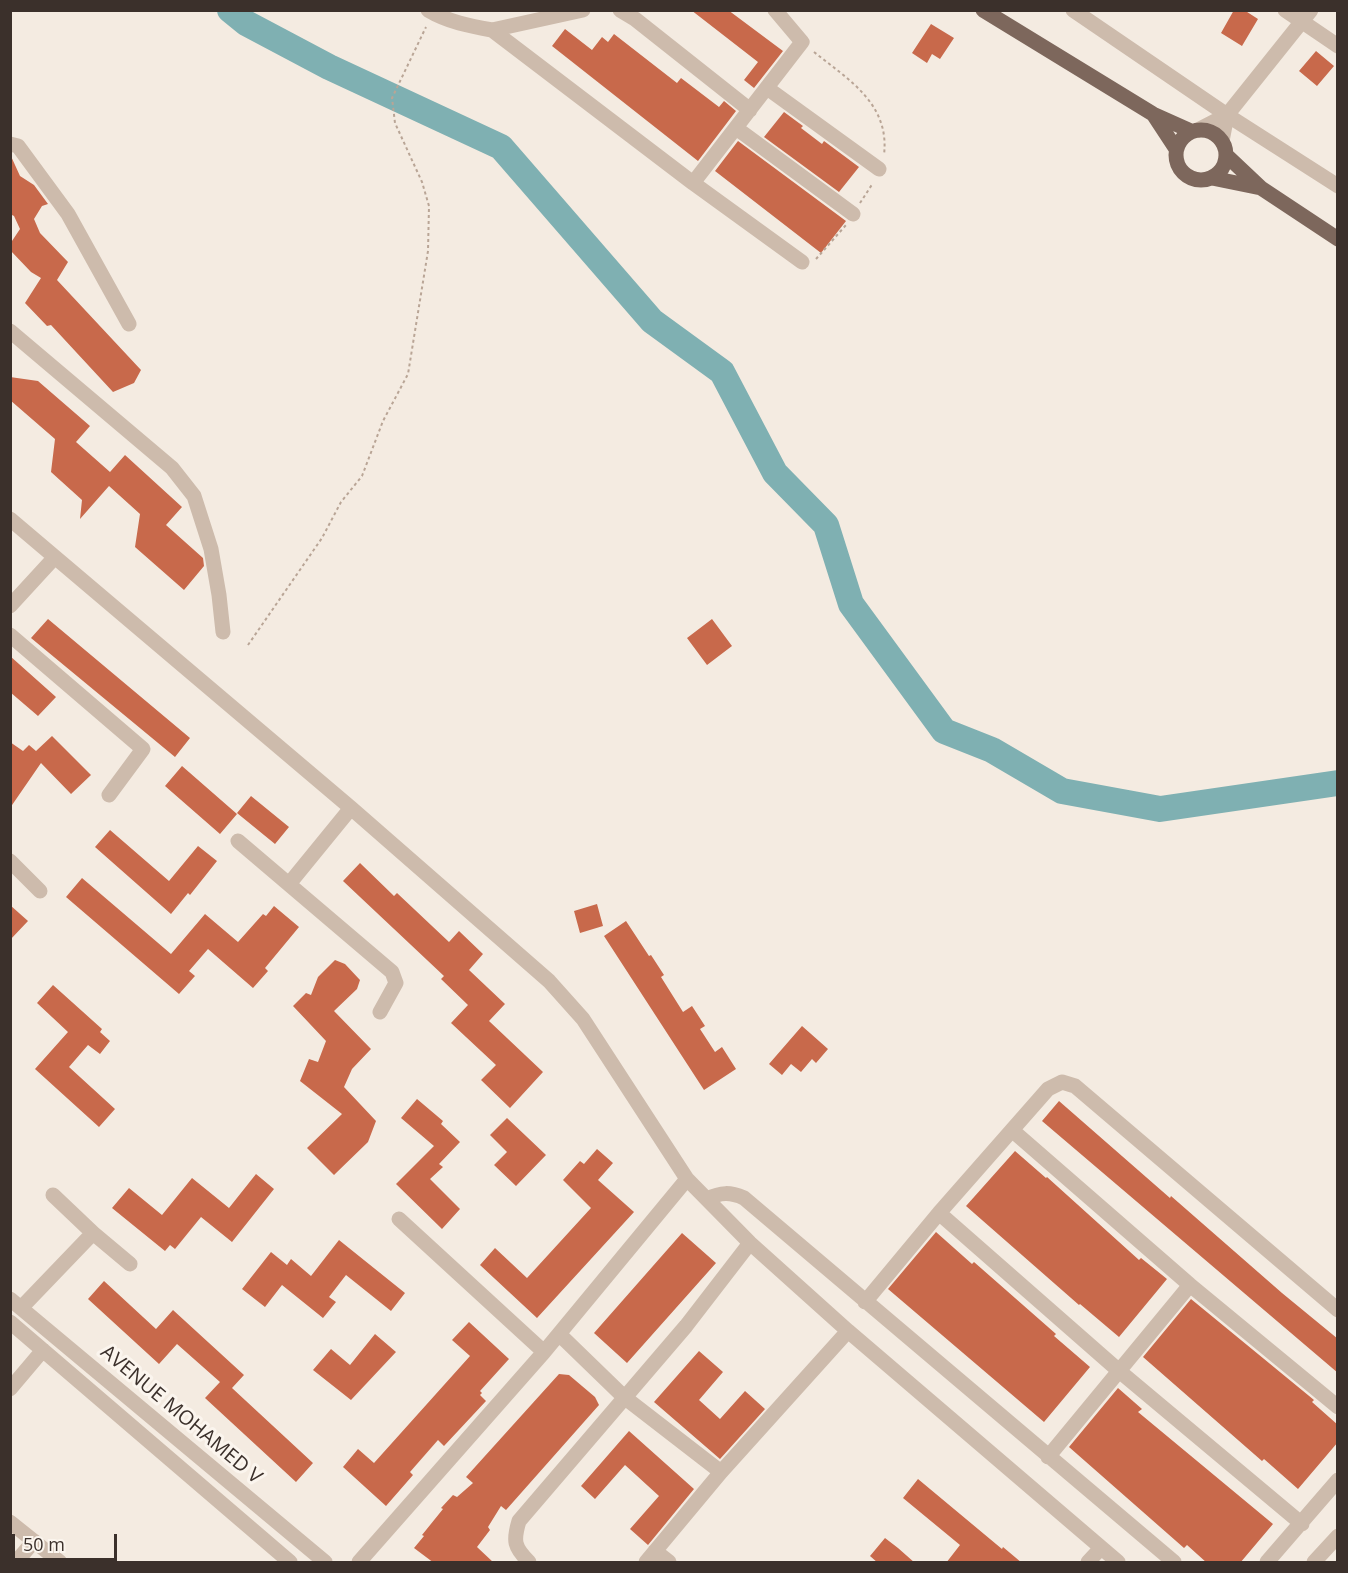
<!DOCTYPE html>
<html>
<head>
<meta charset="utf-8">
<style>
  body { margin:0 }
  #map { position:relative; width:1348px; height:1573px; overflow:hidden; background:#f4ebe1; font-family:"Open Sans",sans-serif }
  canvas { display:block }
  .frame { position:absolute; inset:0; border:12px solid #3b302b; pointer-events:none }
  .scale { position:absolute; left:12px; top:1534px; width:105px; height:27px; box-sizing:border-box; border:3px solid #3b302b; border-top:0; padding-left:8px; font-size:18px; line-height:21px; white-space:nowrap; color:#3b302b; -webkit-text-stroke:4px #fbf5ee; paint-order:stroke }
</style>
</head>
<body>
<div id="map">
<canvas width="1348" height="1573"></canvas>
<div class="frame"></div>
<div class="scale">50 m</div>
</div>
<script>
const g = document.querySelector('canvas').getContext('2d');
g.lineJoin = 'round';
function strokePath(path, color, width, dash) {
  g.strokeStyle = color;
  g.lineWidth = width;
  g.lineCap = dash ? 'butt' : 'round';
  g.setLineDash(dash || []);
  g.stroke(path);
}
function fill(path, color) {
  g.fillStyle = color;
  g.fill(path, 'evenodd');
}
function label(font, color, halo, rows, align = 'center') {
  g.font = font + ' "Open Sans",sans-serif';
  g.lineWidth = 6;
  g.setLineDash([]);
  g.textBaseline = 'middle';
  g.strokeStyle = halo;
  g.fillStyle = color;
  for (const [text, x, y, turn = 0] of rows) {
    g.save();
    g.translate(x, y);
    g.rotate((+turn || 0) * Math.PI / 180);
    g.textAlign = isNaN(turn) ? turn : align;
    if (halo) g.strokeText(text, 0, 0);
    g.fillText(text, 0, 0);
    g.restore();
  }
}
const river = new Path2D(`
  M230 10 246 23 329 67 501 147 652 321 722 372 775 473 826 525 851 604 944 731 992 750 1062 791 1160 809 1338 783`);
const building = new Path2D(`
  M691 10H728L783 51 754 88 744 80 758 62Z
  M1234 10H1244L1258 19 1242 46 1221 33Z
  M931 24 954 38 940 59 932 54 927 63 912 53Z
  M565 29 592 50 602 37 608 42 614 34 677 83 681 78 719 107 724 101 736 111 698 161 552 46Z
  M1316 51 1334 66 1317 86 1299 71Z
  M784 112 803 126 801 128 822 144 824 141 859 167 839 192 764 137Z
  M738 141 846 221 821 253 715 171Z
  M10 154 20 176 34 185 48 204 42 206 34 219 40 233 68 262 57 280 141 370 134 383 113 392 51 325 47 326 25 303 41 278 31 272 10 250V244L20 229 14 216 10 214Z
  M10 377 38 381 90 426 76 442 110 472 125 455 182 507 166 525 203 558 204 566 184 590 135 547 140 514 109 486 80 519 82 500 51 472 55 439 10 400Z
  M48 619 190 738 175 757 31 638Z
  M712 619 732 646 707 665 687 638Z
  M10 656 56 697 38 716 10 692Z
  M52 736 91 775 71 794 41 763 10 808V742L23 751 29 745 36 751Z
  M182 766 237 814 220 834 165 786Z
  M251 796 289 827 275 844 237 813Z
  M110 830 169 881 198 846 217 861 190 895 188 893 171 914 95 847Z
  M360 863 394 896 397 893 449 942 459 931 483 954 469 970 505 1004 489 1021 543 1072 510 1108 481 1080 496 1065 451 1023 468 1005 441 979 444 976 343 881Z
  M82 878 171 954 205 914 238 942 263 914 266 916 274 906 299 927 265 968 268 971 253 988 208 949 189 971 195 976 179 994 66 897Z
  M597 904 603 926 580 933 574 911Z
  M10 905 28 921 10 940Z
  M626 921 649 956 651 955 664 975 661 977 683 1012 692 1006 705 1026 700 1029 715 1052 722 1047 736 1069 704 1090 604 936Z
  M335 960 345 964 360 980 357 989 334 1011 371 1049 352 1069 344 1087 376 1121 368 1142 334 1175 307 1148 342 1114 300 1081 309 1059 318 1062 326 1041 293 1006 306 993 311 995 318 977Z
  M53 985 102 1029 100 1032 110 1041 100 1054 88 1045 69 1067 115 1109 99 1127 35 1069 68 1032 37 1003Z
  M802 1026 828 1049 816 1063 812 1059 801 1072 791 1064 782 1075 769 1064Z
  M417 1099 443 1121 441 1124 460 1142 439 1164 443 1167 430 1179 460 1209 442 1229 396 1184 434 1146 401 1118Z
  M1059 1101 1170 1198 1171 1196 1282 1293 1338 1339V1373L1042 1121Z
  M507 1118 546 1155 516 1186 494 1165 507 1152 490 1135Z
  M597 1149 613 1163 598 1180 634 1212 537 1318 480 1265 495 1248 527 1278 591 1208 563 1180 580 1161 584 1164Z
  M1015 1151 1046 1178 1047 1177 1139 1260 1141 1258 1167 1279 1119 1337 1080 1304 1079 1305 966 1206Z
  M256 1174 274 1189 232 1242 201 1217 175 1249 170 1245 165 1251 112 1208 129 1188 162 1215 192 1178 229 1208Z
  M936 1232 972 1264 974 1262 1056 1334 1054 1336 1090 1367 1044 1422 888 1289Z
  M682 1233 716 1263 627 1363 594 1333Z
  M339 1240 405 1293 391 1311 346 1275 329 1297 336 1302 323 1318 282 1285 265 1307 242 1289 271 1252 287 1265 291 1259 311 1276Z
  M104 1281 156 1329 173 1310 244 1375 232 1388 313 1463 296 1482 205 1398 220 1382 177 1344 159 1364 88 1299Z
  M1191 1299 1314 1400 1312 1402 1338 1425V1442L1298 1489 1264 1459 1262 1461 1143 1357Z
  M469 1322 509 1359 480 1391 482 1393 480 1395 486 1401 444 1446 438 1440 410 1472 413 1475 386 1506 343 1467 358 1449 374 1463 470 1356 452 1340Z
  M375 1334 396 1352 351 1400 313 1370 331 1349 350 1365Z
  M699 1351 723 1372 699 1400 720 1419 745 1391 765 1409 720 1459 654 1402Z
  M559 1374 569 1375 595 1397 599 1405 506 1510 501 1506 488 1527 490 1530 477 1547 494 1563H434L414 1548 424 1536 422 1535 443 1509 441 1508 453 1495 457 1497 473 1483 466 1477Z
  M1118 1388 1142 1409 1138 1412 1273 1524 1240 1563H1207L1187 1545 1184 1548 1069 1447Z
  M629 1431 694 1489 648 1545 630 1529 659 1496 625 1465 595 1499 581 1486Z
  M918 1479 1002 1549 1003 1547 1022 1563H946L960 1545 903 1498Z
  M885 1538 898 1548 915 1563H878L870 1556Z`);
const path = new Path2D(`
  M814 52C849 80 890 104 884 155
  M860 203 873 183
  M816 259 846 225
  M248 645 322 538 341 502 362 476 383 421 408 374 428 251 429 206 422 182 395 123 392 98 426 27`);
const minor = new Path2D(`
  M428 10C448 22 470 26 492 30L693 183 802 42 775 10
  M620 10 635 19 750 110
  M1073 10 1227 115 1338 186
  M1285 10 1338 46
  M492 30 583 10
  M767 88 879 169
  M736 128 853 214
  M1198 130 1227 115 1311 10
  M1222 141 1227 115
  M10 144 18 146 68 214 129 324
  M693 183 802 262
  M10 331 172 468 194 496 211 549 219 595 223 632
  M10 519 351 808 549 981 583 1019 687 1179 750 1243 848 1331 1118 1562
  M10 606 55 557
  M10 635 143 749 109 795
  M238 841 392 972 396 983 380 1012
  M10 861 40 891
  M289 884 351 808
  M1013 1131 1190 1285 1338 1407
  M53 1195 93 1233 130 1264
  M707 1199C721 1192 730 1192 744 1198L1174 1562
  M939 1213 1118 1370 1302 1524
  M399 1219 544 1352
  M10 1299 325 1562
  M865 1302 939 1213 1048 1089 1062 1082 1075 1086 1338 1310
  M21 1308 93 1233
  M10 1322 290 1562
  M559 1334 624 1397 721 1472
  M10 1389 43 1350
  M1048 1457 1190 1285
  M10 1522 60 1562
  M655 1551 669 1562
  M16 1562 34 1541
  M359 1562 544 1352 687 1179
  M529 1562C514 1547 513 1541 519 1521L686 1326 750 1243
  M646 1562 721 1472 848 1331
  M1088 1562 1101 1548
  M1267 1562 1338 1480
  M1314 1562 1338 1536`);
const major = new Path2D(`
  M983 10 1153 114 1191 131
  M1153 114 1176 149
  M1176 155a25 25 0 1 1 50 0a25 25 0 1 1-50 0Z
  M1226 155 1261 188 1338 239
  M1212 178 1261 188`);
const streetNames = [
  ["AVENUE MOHAMED V",181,1415,40]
];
strokePath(river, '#7fb0b2', 26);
fill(building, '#c8694b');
strokePath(path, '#b9a596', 2, [3, 3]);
strokePath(minor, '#cdbbac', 15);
strokePath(major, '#7d675c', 15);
label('20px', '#3b302b', '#fbf5ee', streetNames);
</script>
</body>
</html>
